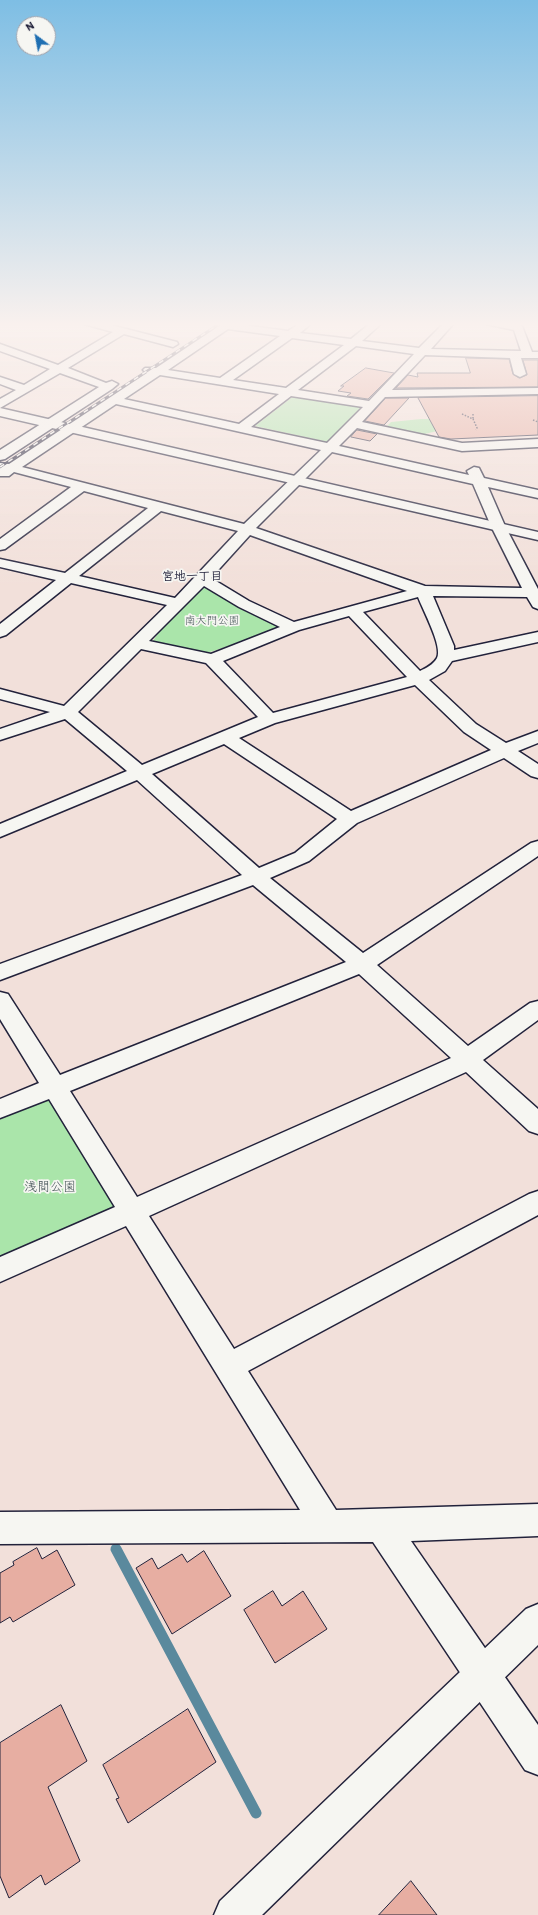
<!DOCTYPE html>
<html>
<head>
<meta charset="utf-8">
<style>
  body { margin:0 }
  #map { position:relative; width:538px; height:1915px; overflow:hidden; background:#f2e0da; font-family:Itim,sans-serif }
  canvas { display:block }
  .north { position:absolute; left:16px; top:16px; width:40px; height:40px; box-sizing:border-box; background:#f6f6f2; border:1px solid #a1a1a9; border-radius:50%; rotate:328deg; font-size:11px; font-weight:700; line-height:16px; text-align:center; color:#22223b }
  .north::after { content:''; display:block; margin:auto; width:14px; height:18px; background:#1f6fb2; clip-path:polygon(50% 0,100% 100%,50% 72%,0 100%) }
</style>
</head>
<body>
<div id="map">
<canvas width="538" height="1915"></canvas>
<div class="north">N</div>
</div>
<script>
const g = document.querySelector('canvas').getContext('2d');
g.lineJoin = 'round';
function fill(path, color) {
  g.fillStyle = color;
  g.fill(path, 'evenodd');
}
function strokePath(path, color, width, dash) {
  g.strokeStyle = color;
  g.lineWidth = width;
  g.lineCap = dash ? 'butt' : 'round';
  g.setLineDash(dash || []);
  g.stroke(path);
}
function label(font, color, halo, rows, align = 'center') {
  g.font = font + ' Itim,"Klee One",sans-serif';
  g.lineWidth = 3.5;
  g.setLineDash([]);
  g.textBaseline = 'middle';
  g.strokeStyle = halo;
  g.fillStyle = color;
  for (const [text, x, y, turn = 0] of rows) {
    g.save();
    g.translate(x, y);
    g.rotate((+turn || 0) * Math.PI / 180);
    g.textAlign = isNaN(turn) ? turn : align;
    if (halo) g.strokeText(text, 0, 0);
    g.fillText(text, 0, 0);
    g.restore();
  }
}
const green = new Path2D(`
  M295 395 363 405 328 442 255 426Z
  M421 419H434L437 431 421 435 386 427 391 422Z
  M203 587H210L274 623 277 626 276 631 210 652H204L153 641 158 633Z
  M51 1095 122 1210 0 1263V1115Z`);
const stream = new Path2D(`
  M116 1549 256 1813`);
const building = new Path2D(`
  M466 358 509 359 513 374 519 378 527 375 523 360H538V387L396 388 408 375 418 377 417 373H470Z
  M366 368 394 373 368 399 347 396 351 393 338 391 344 386H341Z
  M538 396V435L451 439 439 437 418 398Z
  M386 398H409L384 425 365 421Z
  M357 430 377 434 370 441 351 437Z
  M37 1548 42 1559 57 1550 75 1585 13 1622 10 1617 0 1623V1573L14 1565 13 1562Z
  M204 1551 231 1596 172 1634 136 1568 152 1558 158 1569 182 1554 187 1562Z
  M273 1591 282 1606 303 1591 327 1629 275 1663 244 1610Z
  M61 1705 87 1761 48 1787 80 1861 45 1885 41 1875 9 1898 0 1876V1743Z
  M188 1709 216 1762 128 1823 116 1799 119 1798 103 1765Z
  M411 1881 437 1915H379Z`);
const path = new Path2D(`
  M462 414 473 419 477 428 476 430
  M473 414V419
  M533 420 538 422`);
const minor = new Path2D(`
  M83 322H99L177 342 178 344 173 347 124 334 68 368 106 383 112 381 118 384 112 389 5 459 0 460V450L99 387 60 373 0 408V399L16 390 0 384V377L24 385 50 369 0 351V344L58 365 113 332 84 324Z
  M225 322H237L236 324 288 331 302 322H313L300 333 351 339 372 322H383L362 341 419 348 445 322H455L431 349 521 351 514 330 486 324 485 322H503L522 326 532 352H538V358H521L526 374 520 377 514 374 510 358 425 355 392 390 538 388V394L385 397 362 422 462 443 538 439V447L462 451 357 428 339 446 469 475 467 471 474 467 479 468 484 478 538 490V498L488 487 505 526 538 589V609L533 607 527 597 433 596 454 646V650L538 632V642L452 661 445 671 429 680 476 724 506 743 538 731V743L518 751 538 764V778L531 776 504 758 357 823 309 861 270 878 363 953 531 843 538 841V856L377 965 468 1046 530 1003 538 1001V1020L483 1060 538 1109V1134L529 1131 466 1072 149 1216 234 1349 529 1194 538 1191V1215L248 1371 336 1510 538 1504V1536L411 1541 538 1725V1775L525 1770 373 1542 0 1544V1512L300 1510 126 1226 0 1282V1257L115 1207 49 1099 0 1118V1099L39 1083 0 1019V992L8 994 60 1075 346 962 253 885 0 980V964L242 875 137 780 0 837V824L127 771 65 719 0 740V729L50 712 0 699V689L64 706 167 605 71 583 6 635 0 637V624L56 580 0 567V559L65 573 148 508 84 491 5 549 0 550V539L71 487 14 472 9 476H0V463L9 464 147 373 143 370 145 368H156ZM228 329 280 336 220 378 168 370ZM292 338 344 345 286 388 233 380ZM356 346 414 354 369 401 298 390ZM160 375 279 394 239 424 124 399ZM291 396 363 407 327 443 251 427ZM116 404 321 450 244 524 22 467ZM332 452 473 484 491 526 522 588 425 586 256 528ZM161 511 238 531 175 598 79 576ZM250 535 407 591 294 622 249 601 211 578ZM204 586 239 607 280 627 211 654 149 641ZM418 597C423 610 443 647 437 658 433 665 426 668 420 671L363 612ZM349 616 407 677 273 713 223 661 299 630ZM141 649 206 663 258 717 142 765 78 712ZM415 685 464 732 491 750 351 811 239 738 275 723ZM224 744 337 819 295 853 259 868 152 774ZM359 974 451 1058 137 1197 70 1091Z`);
const tertiary = new Path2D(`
  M0 408 538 532V540L0 416Z
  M538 1604V1645L262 1915H214L220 1901 526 1609Z`);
const rail = new Path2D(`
  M0 467 222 322`);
const farParknames = [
  ["南大門公園",212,621]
];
const farNeighbourhoodnames = [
  ["宮地一丁目",192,577]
];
const parkNames = [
  ["浅間公園",50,1188]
];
fill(green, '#aae5aa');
strokePath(stream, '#5a899d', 11);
fill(building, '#e7aea2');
strokePath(building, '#22223b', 1);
strokePath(minor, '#22223b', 3);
strokePath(tertiary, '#22223b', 3);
strokePath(path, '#22223b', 1.5, [1.5, 1.5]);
fill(minor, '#f6f6f2');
fill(tertiary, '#f6f6f2');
strokePath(rail, '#22223b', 2.5);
strokePath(rail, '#f6f6f2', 1.5, [5]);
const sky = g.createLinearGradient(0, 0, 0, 590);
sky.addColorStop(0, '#7ebee4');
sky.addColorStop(0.55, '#f9f1ee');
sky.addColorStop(1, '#f9f1ee00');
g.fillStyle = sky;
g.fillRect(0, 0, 538, 590);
label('11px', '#445357', '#f6f6f2', farParknames);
label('bold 12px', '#22223b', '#f6f6f2', farNeighbourhoodnames);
label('13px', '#445357', '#f6f6f2', parkNames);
</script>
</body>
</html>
